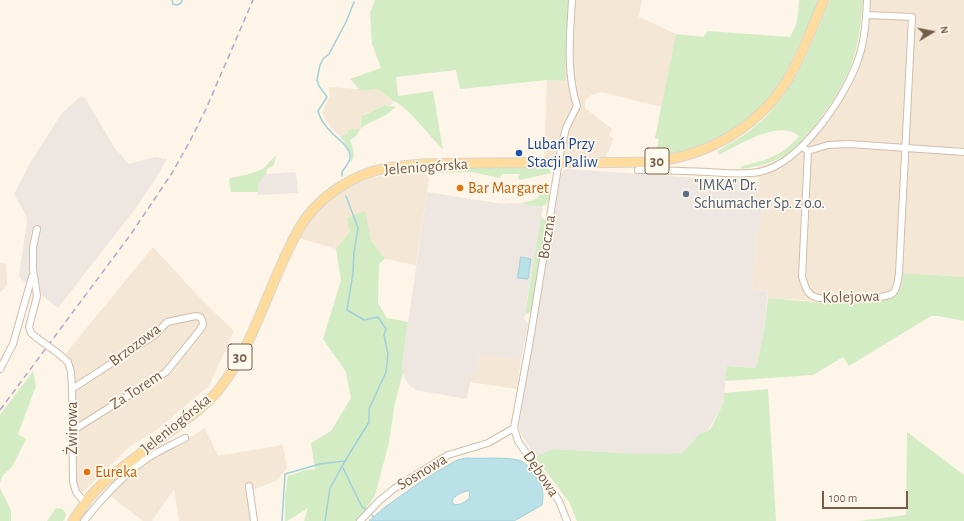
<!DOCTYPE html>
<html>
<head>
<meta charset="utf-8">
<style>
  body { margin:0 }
  #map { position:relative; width:964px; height:521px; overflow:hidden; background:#fdf5e7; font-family:"Alegreya Sans",sans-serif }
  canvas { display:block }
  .north { position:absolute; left:912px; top:12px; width:40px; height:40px; -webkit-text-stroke:3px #fff9ee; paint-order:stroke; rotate:80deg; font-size:11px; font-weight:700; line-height:16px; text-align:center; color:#785c4a }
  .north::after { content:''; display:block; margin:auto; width:14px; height:18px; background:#785c4a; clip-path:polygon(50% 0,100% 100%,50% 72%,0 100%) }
  .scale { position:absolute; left:822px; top:491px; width:86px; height:18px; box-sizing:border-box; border:2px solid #785c4a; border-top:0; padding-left:5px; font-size:12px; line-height:14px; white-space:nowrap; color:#785c4a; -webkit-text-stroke:3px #fff9ee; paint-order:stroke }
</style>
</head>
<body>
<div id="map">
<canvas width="964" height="521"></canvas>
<div class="north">N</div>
<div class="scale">100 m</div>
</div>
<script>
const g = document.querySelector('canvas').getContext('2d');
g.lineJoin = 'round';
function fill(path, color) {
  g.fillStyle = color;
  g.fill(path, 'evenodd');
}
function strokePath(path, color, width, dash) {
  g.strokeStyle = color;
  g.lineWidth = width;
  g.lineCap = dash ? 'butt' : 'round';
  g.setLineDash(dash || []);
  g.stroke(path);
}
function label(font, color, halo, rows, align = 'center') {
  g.font = font + ' "Alegreya Sans",sans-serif';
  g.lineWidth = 3.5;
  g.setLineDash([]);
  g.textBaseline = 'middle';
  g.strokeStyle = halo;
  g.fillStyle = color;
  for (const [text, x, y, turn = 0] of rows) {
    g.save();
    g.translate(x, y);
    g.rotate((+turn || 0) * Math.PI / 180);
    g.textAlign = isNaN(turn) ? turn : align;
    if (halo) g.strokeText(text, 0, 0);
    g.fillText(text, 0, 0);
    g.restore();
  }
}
const residential = new Path2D(`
  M568 0H642L639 17 676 34 662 107 601 92 591 95 585 101V108L612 129 609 136 614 138 605 159 544 160 547 80 565 81Z
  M864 0H964V277L903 273 901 287 898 291 879 300 854 303 768 298V291L752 290 757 229H759L762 201 758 200 759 182 757 167 771 163 784 157 802 142 817 125 840 90 850 75 856 59 861 30Z
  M329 87 360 89 361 91 378 89 393 101 391 105H385L363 115 360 124V129L348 130V133L340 136 332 129 322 113 330 95Z
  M400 172H420L425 174 429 178 416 265 385 259 371 240 350 231 336 249 299 238 318 209 338 193 358 183 371 178Z
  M153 247 202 300 234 331 209 386 155 431 129 447 82 493 75 479 72 368 66 353Z
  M0 263 6 264 7 285 0 293Z
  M479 353 521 360 517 389 470 382 472 373H475Z
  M205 428 218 456 283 445 287 468 278 480 248 492 251 521H179L174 489 152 521H143L109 495 144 464 177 446Z`);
const industrial = new Path2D(`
  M81 96 85 98 114 147 129 164 155 157 167 159 154 181 135 209 58 308 21 279 19 275 27 222 26 215 14 194 30 163 62 113Z
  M567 169 759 182 758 200 762 201 760 229H757L752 290 768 291 764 331 756 368 727 366 723 404 708 431 700 433 682 453 640 454 553 449 535 457 519 430 520 417 561 175 563 171Z
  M294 172 296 173 298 193 258 195 257 184 266 174Z
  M427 192 503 204 518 203 543 206 524 319 528 324 521 360 479 354 475 374 472 373 467 399 416 390 410 386 405 379 403 373 402 364 411 302Z`);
const green = new Path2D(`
  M375 0H568L565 81 547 80 460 89 456 70 396 77 398 96 433 91 443 150 409 112 398 103 393 101 378 89 361 91 350 79 381 68 372 44 370 13Z
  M799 0H820L786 72 779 85 767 101 743 124 725 136 685 153 655 157 659 139 655 138 676 34 703 37 708 31 790 37C798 24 798 16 799 0Z
  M830 0H863C861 21 859 43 852 63 842 91 808 142 782 157 769 164 755 167 741 169L742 166C767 160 782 156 799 136 779 119 739 145 719 155L718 151C729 144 741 138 752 129 793 97 810 47 830 0Z
  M385 105 396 107 386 115 367 124 360 129 357 135 350 140C353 149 356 155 351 163 352 152 347 145 340 136L348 133V130L360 129 362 116Z
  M276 155 274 165 267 169 266 174 258 184V192H231L229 181 230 178 246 175 263 169Z
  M545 167V168L549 169 551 173 520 180 518 178 520 174H503L499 178 472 172 440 173 437 170 440 168Z
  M545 186 548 187 551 191C550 212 536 206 521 203 531 201 539 201 541 190Z
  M365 211 371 240 385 259 379 264 378 303 387 318 408 322 402 364 403 373 395 402 389 442 375 496 357 521H304L308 508 287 521H285V498L288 476 305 470 315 469 311 443 331 431 351 398 346 372 323 339 341 280 336 249 350 231 347 218Z
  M541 216 546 223V228L532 311 525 315Z
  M903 273 964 277V321L939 316H931L849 366 843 357 813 375 725 381 727 366 756 368 764 331 768 298C801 300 872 312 898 291 903 287 902 278 903 273Z
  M33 371 36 386 18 434 26 439 12 467 3 475 0 483V415Z
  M768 389 776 521H577L569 502 535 457 553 449 640 454 682 453 700 433 708 431 711 428 723 404 724 393Z
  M907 432 964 475V521H859L906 515Z
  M0 488 11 510V521H0Z
  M56 508 62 509C67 513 67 516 63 521H47Z`);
const water = new Path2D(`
  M521 257 531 259 528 279 518 278Z
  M467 458C480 459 513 456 523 462 529 466 533 472 537 478 543 488 544 494 542 505L514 521H369L385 507 423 480 457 460ZM466 491H470L469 499 461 504 454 505 452 501C455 495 461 493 466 491Z`);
const stream = new Path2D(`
  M172 0 173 4 177 5 181 3 182 0
  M342 176V172C344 168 350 163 350 158 351 147 338 139 332 133 326 127 320 119 318 111L327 97 319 86 317 80 320 65 323 59 329 54 346 22 354 2
  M342 466 362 507 366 509
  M371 514 374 517
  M282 521 285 474 320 464 345 461 369 422V409L386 372 388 354 384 335 386 329 378 317 364 320 347 310 353 273 354 252 358 228 346 196
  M325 521 330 488 345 461`);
const street = new Path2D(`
  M805 149 808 151 828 145 849 144 964 152
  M808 151 802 277C806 288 807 296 819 298 834 298 882 301 893 293 898 288 898 279 899 273L912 17 867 15
  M638 170C661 170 685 171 708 172 725 173 742 175 759 172 801 164 847 95 859 57 865 38 866 19 867 0
  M37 229 33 247V269L37 296 29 327 31 333 37 338
  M59 354 68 362 71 372 72 389 73 482 76 492 85 503
  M0 369 13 344 32 277
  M72 389 155 335 167 322 196 316 200 317 202 320 203 325 199 331 166 372 72 431
  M249 486 254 521
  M84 521C102 498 121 477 145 460 158 451 172 445 185 438
  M360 521 379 501 395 488 448 455 488 443 514 428
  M567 521 559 501 518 441 514 428 529 346 561 149 566 128 577 106C566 72 570 35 572 0`);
const primary = new Path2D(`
  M73 521C81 509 88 497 98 488 104 481 111 476 118 471 136 457 154 443 172 430 189 417 207 405 220 388 257 340 270 279 300 227 316 200 345 180 374 171 407 162 444 164 479 163 535 162 591 163 648 162 709 157 764 125 793 70 805 47 814 23 824 0`);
const rail = new Path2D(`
  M0 410 131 234 172 173 190 141 206 109 253 0`);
const streetBridge = new Path2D(`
  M37 338 59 354`);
const markers = [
  [519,153,4,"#1a4fb4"],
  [460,188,4,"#e8710a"],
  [686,194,4,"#5c6f8a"],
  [87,472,4,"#e8710a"]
];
const shields = [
  [657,161,24],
  [240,357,24]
];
const shieldNames = [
  ["30",657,161],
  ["30",240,357]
];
const transitNames = [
  ["Lubań Przy",527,144],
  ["Stacji Paliw",527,162]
];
const streetNames = [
  ["Jeleniogórska",426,167,-4],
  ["Boczna",547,237,-81],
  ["Kolejowa",851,297,-2],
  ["Brzozowa",135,345,-37],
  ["Za Torem",136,390,-33],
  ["Jeleniogórska",176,424,-39],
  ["Żwirowa",72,428,-90],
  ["Sosnowa",422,472,-31],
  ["Dębowa",541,474,56]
];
const serviceNames = [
  ["\"IMKA\" Dr.",694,185],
  ["Schumacher Sp. z o.o.",694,203]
];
const foodNames = [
  ["Bar Margaret",468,188],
  ["Eureka",95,472]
];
fill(residential, '#f5e7d5');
fill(industrial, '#eee7e1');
fill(green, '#d3ecc4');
fill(water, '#bae0e8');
strokePath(water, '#a0d0da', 1);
strokePath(stream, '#a0d0da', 1.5);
strokePath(street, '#d0bdac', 8);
strokePath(primary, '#dcd5d0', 11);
strokePath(street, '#fff', 6);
strokePath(primary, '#fddc9e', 9);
strokePath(rail, '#b8a4c8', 1.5, [6, 4]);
strokePath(streetBridge, '#d0bdac', 8, []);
strokePath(streetBridge, '#fff', 6);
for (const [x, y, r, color] of markers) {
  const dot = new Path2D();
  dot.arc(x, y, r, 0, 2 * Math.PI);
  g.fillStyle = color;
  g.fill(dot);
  strokePath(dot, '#fff9ee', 1.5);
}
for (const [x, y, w] of shields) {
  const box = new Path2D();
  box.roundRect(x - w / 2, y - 13, w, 26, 3);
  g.fillStyle = '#fff9ee';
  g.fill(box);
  strokePath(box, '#785c4a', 1);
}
label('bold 15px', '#785c4a', null, shieldNames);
label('16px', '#164399', '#fff9ee', transitNames, 'left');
label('16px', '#785c4a', '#fff9ee', streetNames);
label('16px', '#4e5e75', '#fff9ee', serviceNames, 'left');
label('16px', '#c56008', '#fff9ee', foodNames, 'left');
</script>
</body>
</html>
